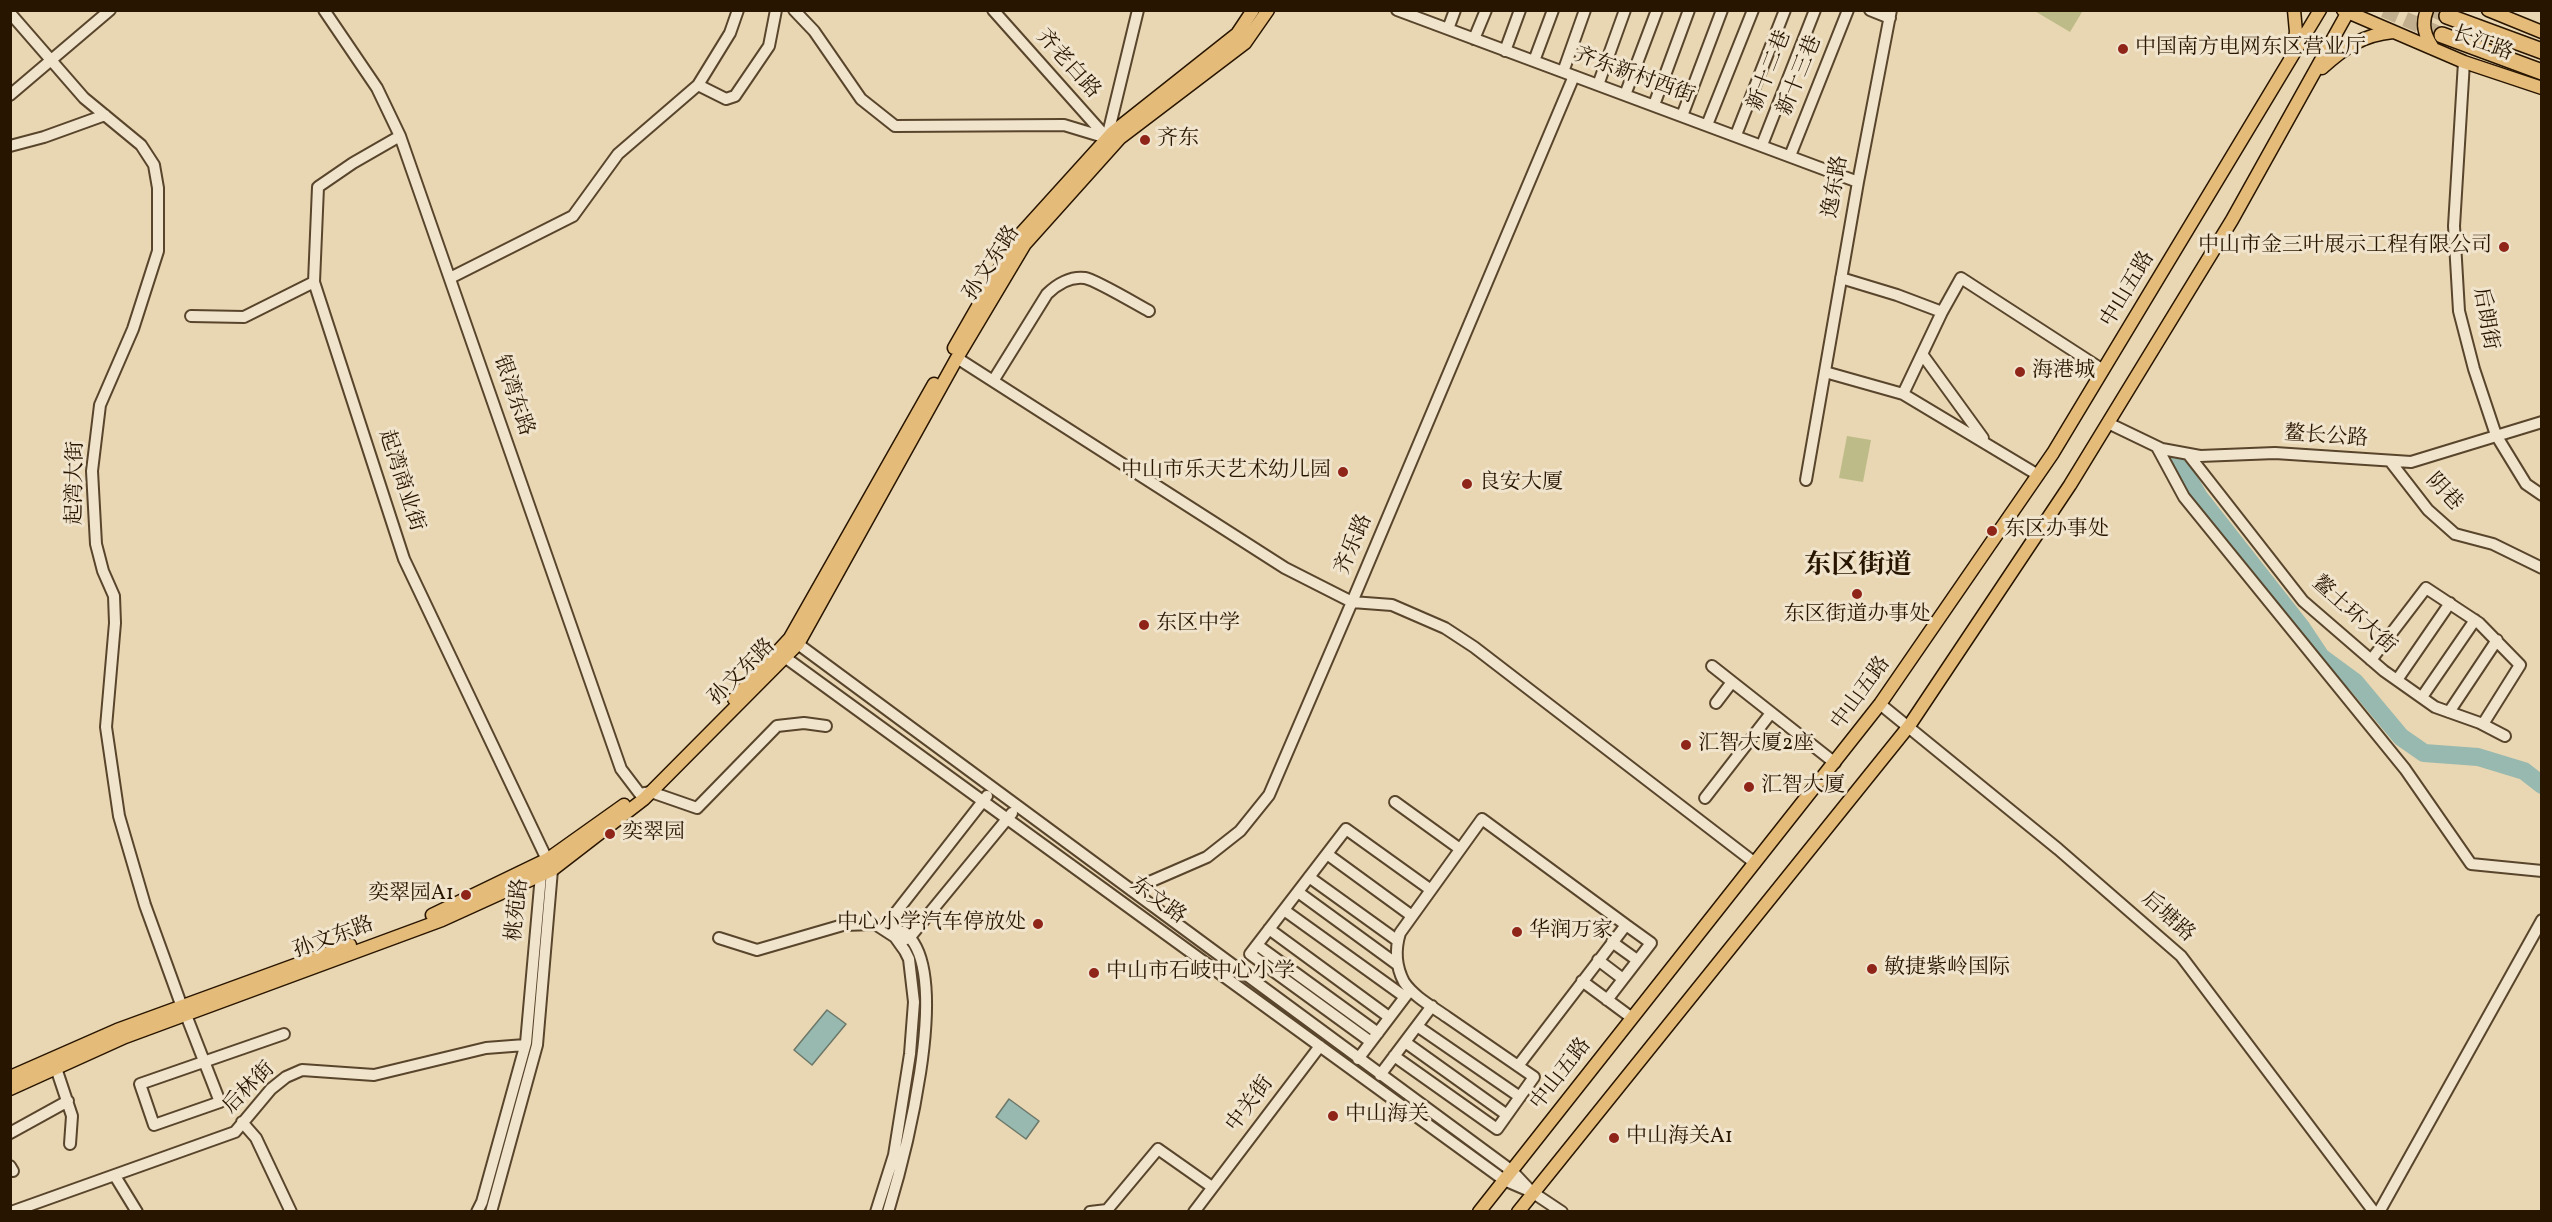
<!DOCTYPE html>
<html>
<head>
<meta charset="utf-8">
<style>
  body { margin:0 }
  #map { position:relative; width:2552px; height:1222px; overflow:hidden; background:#e9d6b2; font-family:Vollkorn,serif }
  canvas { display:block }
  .frame { position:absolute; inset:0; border:12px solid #281500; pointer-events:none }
</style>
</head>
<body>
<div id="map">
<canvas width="2552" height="1222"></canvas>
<div class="frame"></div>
</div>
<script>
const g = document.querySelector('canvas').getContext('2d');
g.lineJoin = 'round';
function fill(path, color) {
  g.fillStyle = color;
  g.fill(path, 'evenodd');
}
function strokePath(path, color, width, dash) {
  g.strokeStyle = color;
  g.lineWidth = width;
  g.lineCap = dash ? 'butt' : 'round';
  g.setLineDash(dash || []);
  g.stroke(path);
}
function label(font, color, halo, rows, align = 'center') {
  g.font = font + ' Vollkorn,"Noto Serif SC",serif';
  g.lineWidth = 6;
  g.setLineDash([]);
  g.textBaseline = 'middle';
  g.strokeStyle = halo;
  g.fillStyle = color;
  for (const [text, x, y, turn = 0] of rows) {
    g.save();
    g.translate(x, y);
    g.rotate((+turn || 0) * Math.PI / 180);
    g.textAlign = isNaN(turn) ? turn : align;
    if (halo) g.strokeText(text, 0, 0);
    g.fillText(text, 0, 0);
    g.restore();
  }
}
const green = new Path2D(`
  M2033 10H2078L2082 12 2070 32Z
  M1847 436 1871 440 1863 482 1839 478Z`);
const water = new Path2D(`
  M827 1010 846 1024 812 1065 794 1050Z
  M1009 1099 1039 1121 1026 1139 996 1117Z`);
const river = new Path2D(`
  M2178 461 2199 497 2301 627 2321 657 2355 682 2401 737 2424 753 2478 757 2524 771 2542 785`);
const highwayTunnel = new Path2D(`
  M2384 10 2442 35
  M2434 10 2447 16`);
const minor = new Path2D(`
  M324 10 377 88 400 136 621 769 640 794 651 792 697 808 777 726 804 723 826 726
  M794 10 814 31 861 99 895 126 1064 125 1107 138 1138 10
  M993 10 1107 138
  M1397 10 1858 182
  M1870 10 1890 18
  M10 13 84 98 141 145 154 165 158 188V251L133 329 100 405 92 471 96 544 103 571 114 596 115 623 106 727 119 816 145 905 182 1007
  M1448 29 1455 10
  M1474 39 1486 10
  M1505 51 1520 10
  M1534 61 1553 10
  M2464 62 2454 226 2459 311 2474 369 2496 435 2526 484 2542 495
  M1563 72 1585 10
  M698 85 726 99 735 96 769 46 776 10
  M1598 85 1625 10
  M10 95 110 10
  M1625 95 1657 10
  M1654 105 1689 10
  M1682 116 1722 10
  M1707 125 1753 10
  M1736 135 1785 10
  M400 136 353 163 318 187 314 282 404 559 552 870 537 1045 491 1212
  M1762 145 1815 10
  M10 146 44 137 105 115
  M1790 156 1848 10
  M450 278 573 216 618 154 698 85 730 33 738 10
  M1841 278 1897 295 1942 312 1903 394
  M1942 312 1961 278 2103 370
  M191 316 244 317 314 282
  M1922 354 1983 438
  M957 358 1285 568 1352 602 1574 76
  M1825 372 1903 394 2038 475
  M993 381 1047 294C1057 284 1071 276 1085 278 1096 280 1136 304 1149 311
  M2108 423 2162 449 2200 456 2275 453 2411 462 2542 422
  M2157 447 2184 497 2405 769 2471 864 2542 871
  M2188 454 2303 601 2384 671 2435 707 2480 723 2505 736
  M2390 461 2428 510 2455 534 2493 544 2542 568
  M1806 480 1858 182 1891 10
  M798 644 1512 1171 1528 1188
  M786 658 1504 1180 1532 1192 1562 1212
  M2371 660 2426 588 2479 623 2520 665 2483 724
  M1712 666 1835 763
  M2397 680 2450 603
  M2422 697 2475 620
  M1716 703 1732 682
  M1880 704 2058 849 2181 956 2374 1212
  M2449 712 2497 640
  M1705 798 1771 713
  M1395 802 1460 849
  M1327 854 1412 916
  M1309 877 1398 941
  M1131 890 1207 857 1240 831 1269 795 1352 602 1392 605 1445 628 1474 647 1755 863
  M1298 892 1398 965
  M1284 910 1405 997
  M883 926C892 928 905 931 911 939 949 987 905 1156 888 1212
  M1269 929 1389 1017
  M889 932 888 927 890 920 987 796
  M719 938 757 950 843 925 875 924 895 937 905 951 909 959 914 1002 910 1054 894 1155 876 1212
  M904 940 910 937 1012 813
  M1612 942 1637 960
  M1257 945 1378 1033
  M1598 960 1623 979
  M1582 981 1632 1018
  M1607 1000 1651 943 1626 925
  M186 1015 220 1102 154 1125 140 1084 284 1034
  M1417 1026 1520 1097
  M1371 1042 1250 954 1346 829 1431 890
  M1405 1042 1507 1115
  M1394 1056 1497 1129 1534 1077C1505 1057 1476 1037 1447 1017 1433 1007 1414 997 1404 982 1396 967 1395 949 1400 933L1482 819 1626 925 1518 1066
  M1358 1059 1408 993
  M56 1068 72 1116 70 1144
  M1380 1075 1432 1006
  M242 1122 256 1138 291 1212
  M10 1133 68 1101
  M10 1166 13 1171
  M115 1176 137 1212
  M11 1212 235 1132 271 1089 286 1077 302 1070 374 1075 486 1048 525 1045
  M477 1212 482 1202 526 1043 541 875 543 870
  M1090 1212 1107 1210 1158 1149 1212 1187
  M1194 1212 1320 1046
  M2379 1212 2542 920`);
const major = new Path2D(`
  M2343 10 2464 62 2542 88
  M2427 10C2421 25 2425 36 2433 48
  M2488 10 2542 32
  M2293 50 2296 32 2294 10
  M2322 68C2344 48 2362 35 2393 32
  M954 348 1017 238 1112 133 1237 34 1253 10
  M734 699 790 638 934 384
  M432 915 548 859 624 805
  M10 1077 117 1030 350 945
  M10 1089 125 1037 442 920 552 870 644 799 798 644 957 358 1025 244 1120 138 1245 43 1268 10
  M1479 1212 1880 704 2053 453 2320 10
  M1518 1212 1909 726 2070 485 2232 220 2349 10`);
const highway = new Path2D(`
  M2447 16 2542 51
  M2442 35 2542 72`);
const markers = [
  [2123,49,6,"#8f2418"],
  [1145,140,6,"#8f2418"],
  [2504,247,6,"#8f2418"],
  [2020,372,6,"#8f2418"],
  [1343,472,6,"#8f2418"],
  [1467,484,6,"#8f2418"],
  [1992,531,6,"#8f2418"],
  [1857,594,6,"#8f2418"],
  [1144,625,6,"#8f2418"],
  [1686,745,6,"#8f2418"],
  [1749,787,6,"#8f2418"],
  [610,834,6,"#8f2418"],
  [466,895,6,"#8f2418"],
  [1038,924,6,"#8f2418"],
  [1517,932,6,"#8f2418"],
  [1872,969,6,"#8f2418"],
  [1094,973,6,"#8f2418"],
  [1333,1116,6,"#8f2418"],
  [1614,1138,6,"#8f2418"]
];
const streetNames = [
  ["长江路",2482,45,20],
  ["齐老白路",1067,65,48],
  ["新十二巷",1771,71,-69],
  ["新十三巷",1801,76,-68],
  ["齐东新村西街",1634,77,20],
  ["逸东路",1837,187,-80],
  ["孙文东路",993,264,-57],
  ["中山五路",2129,290,-59],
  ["后朗街",2484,319,80],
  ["银湾东路",512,396,71],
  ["鳌长公路",2326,438,4],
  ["起湾商业街",400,481,72],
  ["起湾大街",77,483,-89],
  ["阴巷",2443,493,47],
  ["齐乐路",1355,545,-67],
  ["鳌土环大街",2353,616,42],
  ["孙文东路",743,673,-45],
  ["中山五路",1862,694,-54],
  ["东文路",1157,902,36],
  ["桃苑路",519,910,-84],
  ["后塘路",2167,918,42],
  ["孙文东路",334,939,-20],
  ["中山五路",1562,1075,-52],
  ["后林街",250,1089,-45],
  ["中关街",1251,1105,-53]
];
const poiNames = [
  ["中国南方电网东区营业厅",2135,49],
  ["齐东",1157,140],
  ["中山市金三叶展示工程有限公司",2492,247,"right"],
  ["海港城",2032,372],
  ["中山市乐天艺术幼儿园",1331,472,"right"],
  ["良安大厦",1479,484],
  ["东区办事处",2004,531],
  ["东区街道办事处",1857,616,"center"],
  ["东区中学",1156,625],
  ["汇智大厦2座",1698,745],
  ["汇智大厦",1761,787],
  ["奕翠园",622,834],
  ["奕翠园A1",454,895,"right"],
  ["中心小学汽车停放处",1026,924,"right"],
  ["华润万家",1529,932],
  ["敏捷紫岭国际",1884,969],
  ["中山市石岐中心小学",1106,973],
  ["中山海关",1345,1116],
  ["中山海关A1",1626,1138]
];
const districtNames = [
  ["东区街道",1858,568]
];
fill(green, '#bdbc88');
fill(water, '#97b9af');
strokePath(water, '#6b7769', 1.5);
strokePath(river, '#97b9af', 18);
strokePath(highwayTunnel, '#c2af8e', 15, [15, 8]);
strokePath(minor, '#58452c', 14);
strokePath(major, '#281500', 15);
strokePath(highway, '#281500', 18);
strokePath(minor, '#f1e4cd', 10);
strokePath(major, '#e4bb79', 12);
strokePath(highway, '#e4bb79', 15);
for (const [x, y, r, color] of markers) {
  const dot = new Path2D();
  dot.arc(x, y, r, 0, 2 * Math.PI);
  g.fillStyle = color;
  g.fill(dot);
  strokePath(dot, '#f1e4cd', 2);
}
label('21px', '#281500', '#f1e4cd', streetNames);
label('21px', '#281500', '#f1e4cd', poiNames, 'left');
label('bold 27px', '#281500', '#f1e4cd', districtNames);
</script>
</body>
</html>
